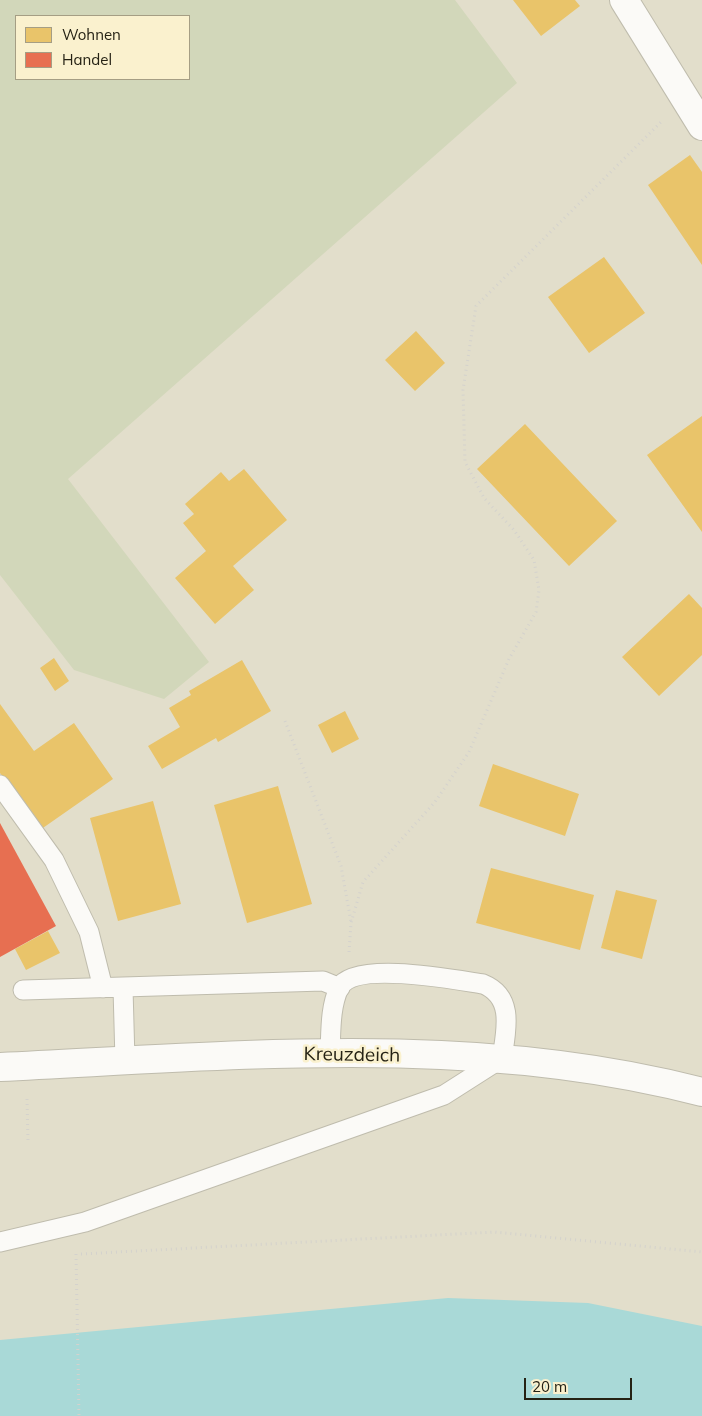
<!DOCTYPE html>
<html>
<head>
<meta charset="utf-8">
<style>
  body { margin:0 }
  #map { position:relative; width:702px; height:1416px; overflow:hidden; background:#e2decb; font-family:Mulish,sans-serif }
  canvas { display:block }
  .legend { position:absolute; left:15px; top:15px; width:175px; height:65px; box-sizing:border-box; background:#faf1ce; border:1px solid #a59e84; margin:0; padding:6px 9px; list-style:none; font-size:15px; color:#252214 }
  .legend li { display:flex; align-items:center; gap:10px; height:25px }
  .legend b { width:25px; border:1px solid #a59e84 }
  .scale { position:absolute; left:524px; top:1378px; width:108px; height:22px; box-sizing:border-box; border:2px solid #252214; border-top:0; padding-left:6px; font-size:15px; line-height:18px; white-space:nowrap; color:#252214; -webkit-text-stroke:4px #faf1ce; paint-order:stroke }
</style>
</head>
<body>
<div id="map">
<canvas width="702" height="1416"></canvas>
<ul class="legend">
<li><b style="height:14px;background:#e9c46a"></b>Wohnen</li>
<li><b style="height:14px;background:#e76f51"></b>Handel</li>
</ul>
<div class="scale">20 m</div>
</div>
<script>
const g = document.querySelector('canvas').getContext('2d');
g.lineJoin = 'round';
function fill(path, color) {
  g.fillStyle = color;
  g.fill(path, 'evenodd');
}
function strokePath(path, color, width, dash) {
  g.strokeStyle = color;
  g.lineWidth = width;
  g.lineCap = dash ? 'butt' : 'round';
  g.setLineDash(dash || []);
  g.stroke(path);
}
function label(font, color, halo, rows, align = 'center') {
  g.font = font + ' Mulish,sans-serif';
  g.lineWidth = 5;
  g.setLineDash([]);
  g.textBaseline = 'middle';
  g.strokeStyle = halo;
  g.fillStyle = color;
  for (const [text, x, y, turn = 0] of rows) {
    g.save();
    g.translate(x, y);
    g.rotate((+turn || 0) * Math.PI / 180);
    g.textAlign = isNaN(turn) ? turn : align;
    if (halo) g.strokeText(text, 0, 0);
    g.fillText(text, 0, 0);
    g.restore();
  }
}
const green = new Path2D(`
  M0 0H455L517 83 68 479 209 662 164 699 74 670 0 575ZM16 16H189V79H16Z`);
const water = new Path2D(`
  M448 1298 588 1303 702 1326V1416H0V1340Z`);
const homes = new Path2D(`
  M513 0H575L580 6 541 36Z
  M690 155 702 172V265L648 185Z
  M604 257 645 313 589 353 548 297Z
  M416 331 445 363 415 391 385 360Z
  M702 416V532L647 455Z
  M525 424 617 521 569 566 477 469Z
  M244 469 287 520 233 566 254 590 215 624 175 578 206 551 183 523 194 514 185 504 221 472 229 481Z
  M689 594 702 608V655L659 696 622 657Z
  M54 658 69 681 55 691 40 668Z
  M242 660 271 711 218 742 216 738 162 769 148 746 180 727 169 708 191 695 189 691Z
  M0 704 34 751 74 723 113 779 40 830 0 773Z
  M345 711 359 739 332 753 318 725Z
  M493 764 579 794 565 836 479 806Z
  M278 786 312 904 247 923 214 805Z
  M153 801 181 904 118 921 90 818Z
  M491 868 594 895 580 950 476 923Z
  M616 890 657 900 642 959 601 948Z
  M48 931 60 953 26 970 15 949Z`);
const shops = new Path2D(`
  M0 823 56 926 0 957Z`);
const path = new Path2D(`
  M285 721 341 866 351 922
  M349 952 351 923 363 882 435 802 469 752 509 659 536 612 539 590 534 560 514 530 484 498 465 462 463 390 476 306 661 122
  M27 1099 28 1141
  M76 1254 79 1416
  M81 1254 494 1232 702 1252`);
const lane = new Path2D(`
  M0 785 54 860 89 932 103 988
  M123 988 125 1061
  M23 990 323 981 340 988
  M0 1242 85 1222 444 1095 502 1058C506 1031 515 997 483 984 456 980 354 960 339 988 330 1007 331 1032 330 1052`);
const street = new Path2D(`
  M624 0 702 126`);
const secondary = new Path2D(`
  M0 1067C233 1056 474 1032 702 1092`);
const streetNames = [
  ["Kreuzdeich",352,1055,1]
];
fill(green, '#d2d7ba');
fill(water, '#a9d9d7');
fill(homes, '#e9c46a');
fill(shops, '#e76f51');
strokePath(lane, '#bfbcad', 21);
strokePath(street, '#bfbcad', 30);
strokePath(secondary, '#bfbcad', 30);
strokePath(path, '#d4d2cd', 3, [1, 4]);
strokePath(lane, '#fbfaf7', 19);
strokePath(street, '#fbfaf7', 28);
strokePath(secondary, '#fbfaf7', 28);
label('19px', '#252214', '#faf1ce', streetNames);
</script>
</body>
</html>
